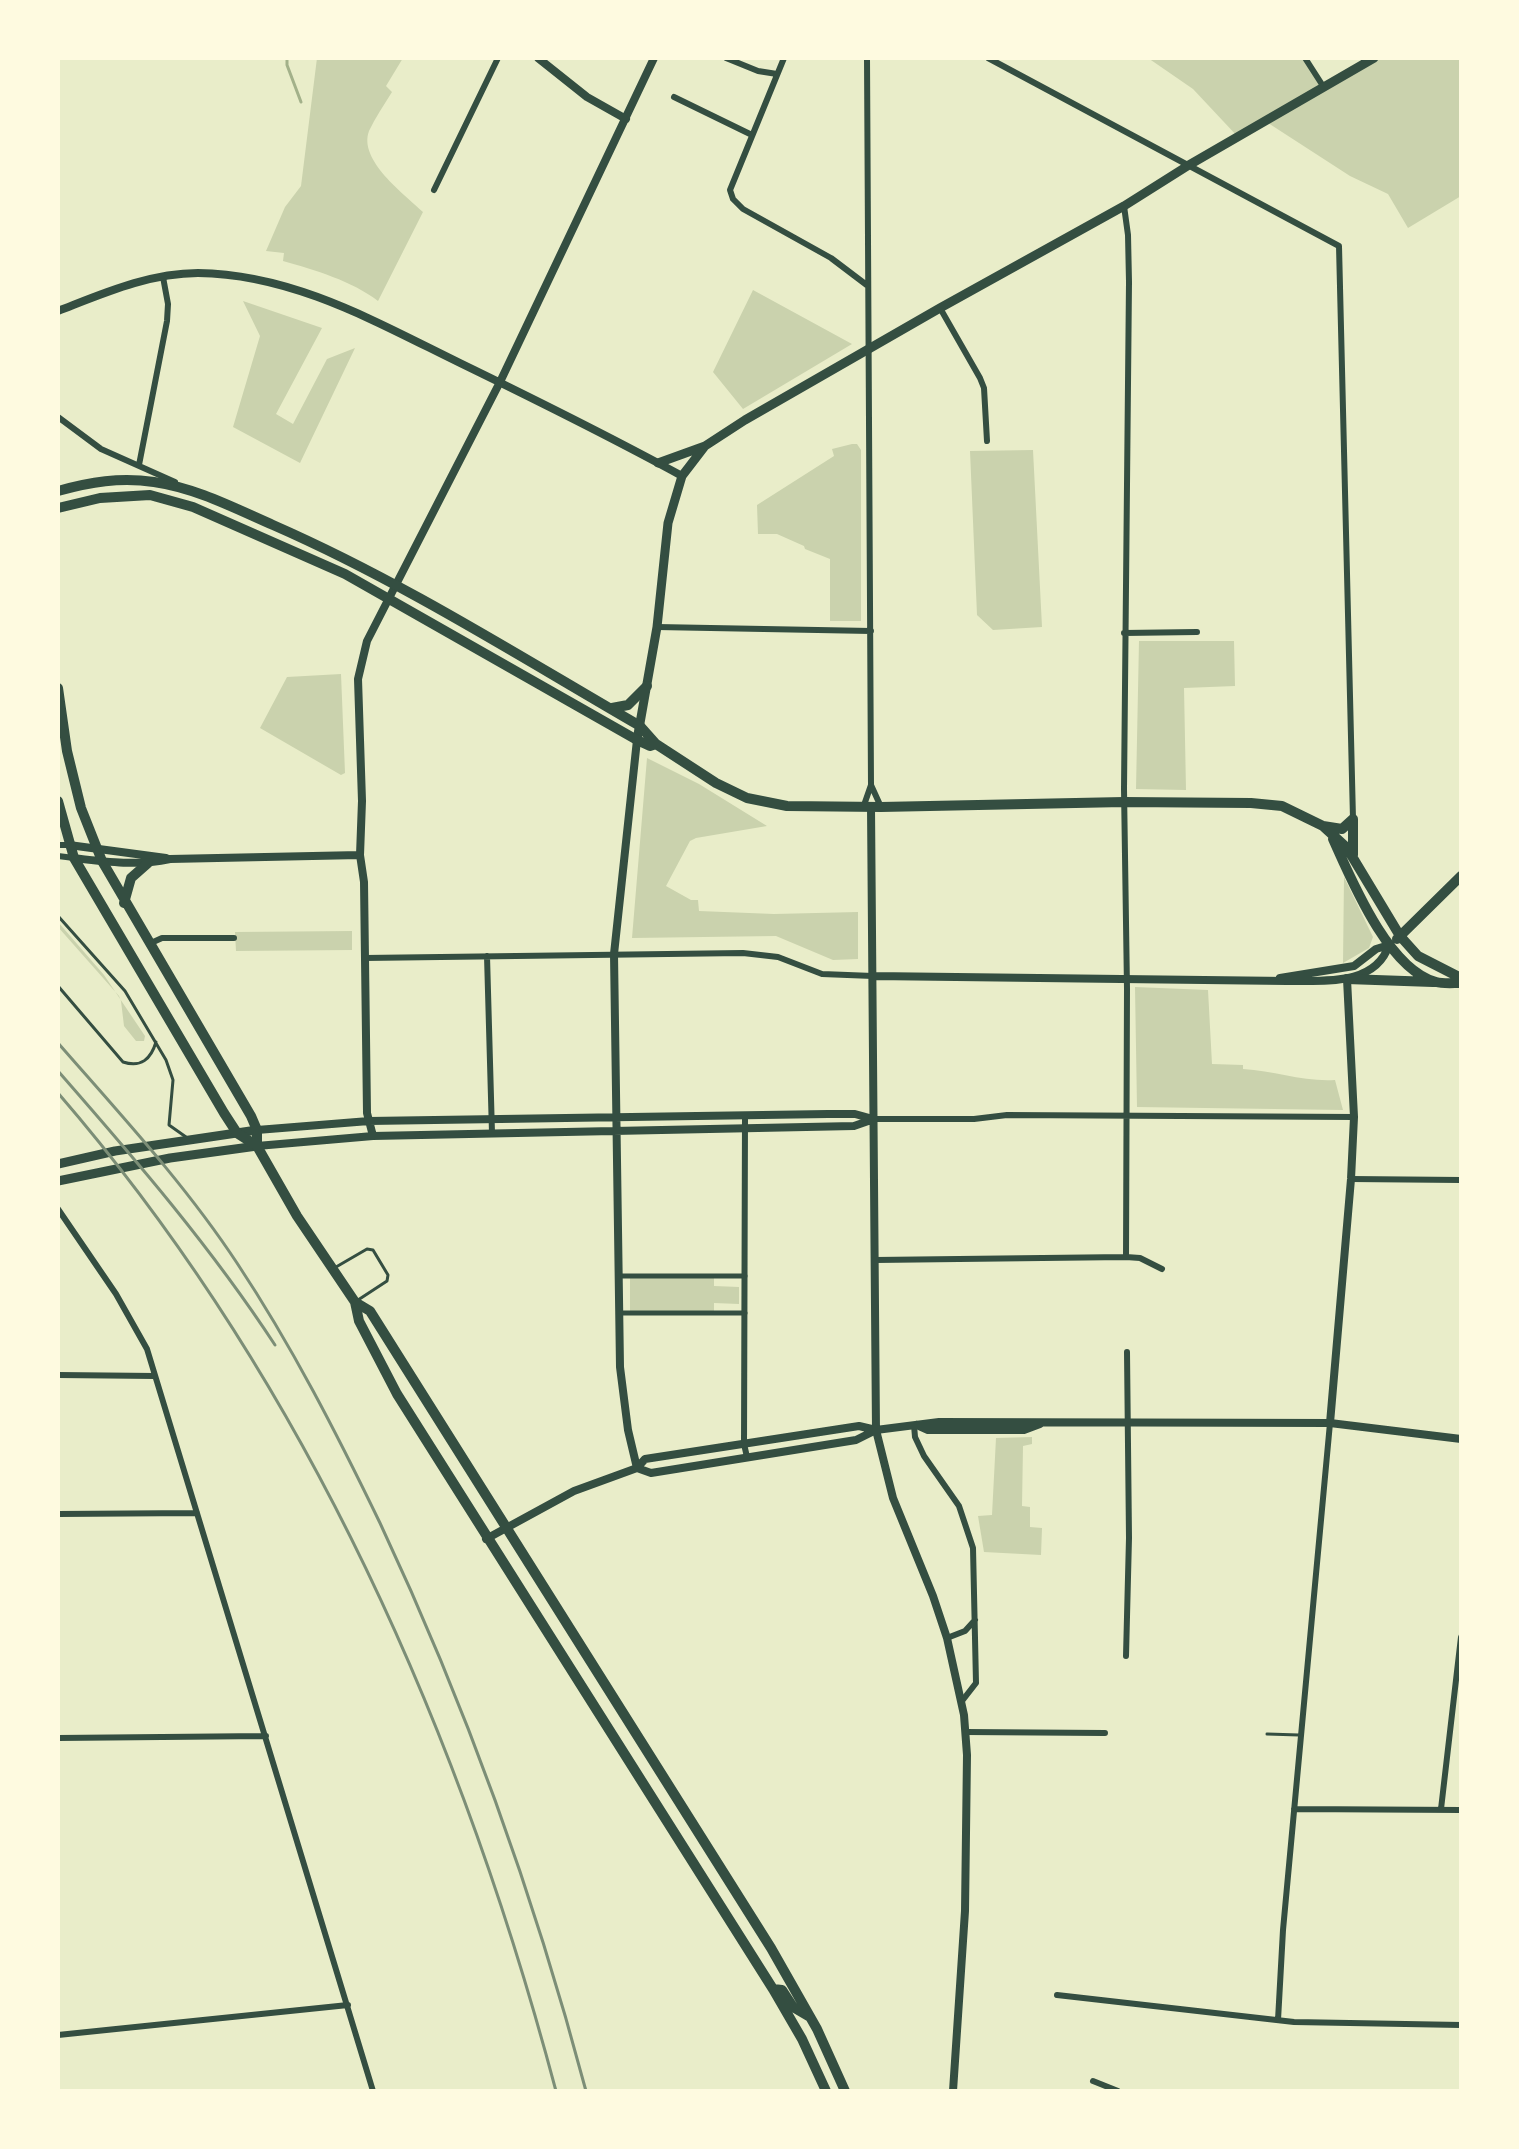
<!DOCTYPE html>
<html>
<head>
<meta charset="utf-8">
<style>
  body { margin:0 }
  #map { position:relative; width:1519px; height:2149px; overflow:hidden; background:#e9edc9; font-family:Signika,sans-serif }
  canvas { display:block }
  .frame { position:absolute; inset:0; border:60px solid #fefae0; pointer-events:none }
</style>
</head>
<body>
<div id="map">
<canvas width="1519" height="2149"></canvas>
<div class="frame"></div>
</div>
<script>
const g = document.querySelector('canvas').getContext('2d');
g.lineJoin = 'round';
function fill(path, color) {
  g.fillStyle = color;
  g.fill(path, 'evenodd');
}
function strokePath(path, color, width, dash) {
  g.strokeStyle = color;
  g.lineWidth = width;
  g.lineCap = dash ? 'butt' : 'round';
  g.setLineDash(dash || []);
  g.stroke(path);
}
const green = new Path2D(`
  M317 58H403L386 86 392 92C384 105 375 118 369 131 358 160 404 194 423 212L378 301C352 281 315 270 283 261L284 253 266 251 285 207 301 186Z
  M1148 58H1305L1323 86 1374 58H1461V196L1408 228 1388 194 1350 176 1265 121 1238 137 1193 89Z
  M753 290 852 344 743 409 713 372Z
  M243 301 322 328 276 414 293 424 327 359 355 348 300 463 233 427 260 336Z
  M852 444H857L861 450V621H830V559L805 549 804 546 777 534H758L757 505 834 456 832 449Z
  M1033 450 1042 627 993 630 977 615 970 451Z
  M1139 641H1234L1235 686 1184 688 1186 790 1136 789Z
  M341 674 345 773 341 775 260 728 287 677Z
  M647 758 699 784 767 826 696 838 690 841 666 886 691 900H698L699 911 774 914 858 912V959L833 960 776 936 632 938Z
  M1344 877 1373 937 1369 948 1343 963Z
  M58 922 104 975 145 1036 144 1041H136L124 1026 121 1001 119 996 58 927Z
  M352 931V950L236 951 235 932Z
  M1135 987 1208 990 1212 1064 1243 1065V1069C1275 1071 1304 1082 1335 1080L1343 1110 1137 1107Z
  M630 1277H714V1286L739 1287V1304L714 1303V1312H630Z
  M1032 1437V1444L1023 1446 1022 1506 1030 1507V1527L1042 1528 1041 1555 984 1552 978 1516 992 1515 996 1438Z`);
const stream = new Path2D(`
  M287 58V65L301 102`);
const service = new Path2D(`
  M58 916 125 991 166 1060 173 1080 169 1125 186 1137
  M58 986 123 1062C141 1068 151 1059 156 1042
  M336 1267 367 1249 373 1250 388 1275 387 1281 358 1300
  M1267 1734 1299 1735`);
const pedestrian = new Path2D(`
  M619 1276H745
  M620 1313H745`);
const minor = new Path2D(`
  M726 58 758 71 777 74
  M784 58 730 190 733 199 743 209 831 258 868 286
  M867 58 871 785 881 807
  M988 58 1339 246 1353 819
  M1305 58 1323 86
  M674 97 752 135
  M434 190 498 58
  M1124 206 1128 235 1129 282 1124 789 1127 989 1126 1257
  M940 308 980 378 984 388 987 441
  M58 417 101 449 175 482
  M139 465 167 321 168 304 163 277
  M657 627 871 631
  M1124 633 1197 632
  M863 808 871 785
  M58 845H69
  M58 856 74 858
  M151 943 162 938H234
  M487 956 492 1133
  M365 958 743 953 778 957 822 974 873 976
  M745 1116 744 1444 747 1457
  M874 1119H974L1007 1115 1354 1117
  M1351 1179 1461 1180
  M58 1209 116 1294 147 1349 373 2091
  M875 1260 1126 1257 1140 1258 1162 1269
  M58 1375 155 1376
  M914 1425 915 1437 924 1456 959 1506 973 1548 976 1683 962 1701
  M58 1514 197 1513
  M947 1638 965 1631 975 1620
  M1126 1656 1129 1538 1127 1352
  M966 1732 1105 1733
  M58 1738 266 1736
  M1294 1809 1461 1810
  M1441 1809 1461 1637
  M1057 1995 1294 2022 1461 2025
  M1278 2020 1283 1930 1330 1423
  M58 2035 348 2005
  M1093 2081 1118 2091`);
const tertiary = new Path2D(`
  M538 58 587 97 626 119
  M58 311C102 294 149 273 198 273 293 274 376 322 460 363 534 399 609 436 682 476
  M637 740 614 954 620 1367 628 1430 637 1468
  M871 807 876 1430 893 1498 933 1596 947 1638 964 1715 967 1755 965 1911 953 2091
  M69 845 166 858
  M74 858C107 862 137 866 170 859L360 855
  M873 976 1287 981C1322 980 1375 987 1389 945
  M1280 978 1354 966 1376 949 1389 945
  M257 1130 369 1121 828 1114H855L873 1119
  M373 1136 367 1113 364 882 360 855 362 801 358 679 367 641 500 382 654 58
  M257 1146 373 1136 854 1126 874 1119
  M1330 1423 1351 1179 1354 1117 1347 979
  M917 1425 928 1430H1024L1040 1424
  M637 1468 651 1473 856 1440 876 1430 939 1422 1330 1423 1461 1439
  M486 1539 574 1491 637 1468 645 1459 859 1426 876 1430`);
const secondary = new Path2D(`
  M658 463 705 446
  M637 740 657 627 668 523 682 476 705 446 745 420 940 308 1124 206 1189 165 1374 58
  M58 1164 115 1151 257 1130
  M58 1181 170 1158 257 1146`);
const primary = new Path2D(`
  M58 491C90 482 120 477 154 482 196 488 234 508 273 525 401 581 519 656 640 726L656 744 716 783 747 798 787 806 881 807 1124 802 1251 803 1282 806 1323 826 1347 848 1400 936 1418 956 1461 978
  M58 508 100 498 150 495 193 507 345 574 637 740 650 746 656 744
  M58 688 67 751 81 808 102 861 251 1116 257 1130V1146
  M612 708 628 705 647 686
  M58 801 74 858 224 1113 237 1133 257 1146 297 1216 355 1302 359 1321 397 1394 773 1989 802 2039 826 2091
  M1353 819V855
  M1323 826 1342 829 1353 819
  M1333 839C1352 881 1388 969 1436 982 1443 984 1453 983 1461 983
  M124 903 131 878 148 863
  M1397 939 1461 876
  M1347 979 1433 982
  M355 1302 370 1311 771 1948 817 2029 845 2091
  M773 1989 782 1990 793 2007 810 2017`);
const rail = new Path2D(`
  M58 1043C120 1114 185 1184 237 1263 292 1346 337 1434 380 1523 466 1706 534 1895 586 2091
  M58 1071C135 1159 211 1247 275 1345
  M58 1093C304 1378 460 1730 556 2091`);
fill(green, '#cad2ad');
strokePath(stream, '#a3b18a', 3);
strokePath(service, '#344e41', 3);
strokePath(pedestrian, '#344e41', 5);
strokePath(minor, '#344e41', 6);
strokePath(tertiary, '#344e41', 8);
strokePath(secondary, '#344e41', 9);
strokePath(primary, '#344e41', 10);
strokePath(rail, '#7c8e77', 3);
</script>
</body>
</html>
